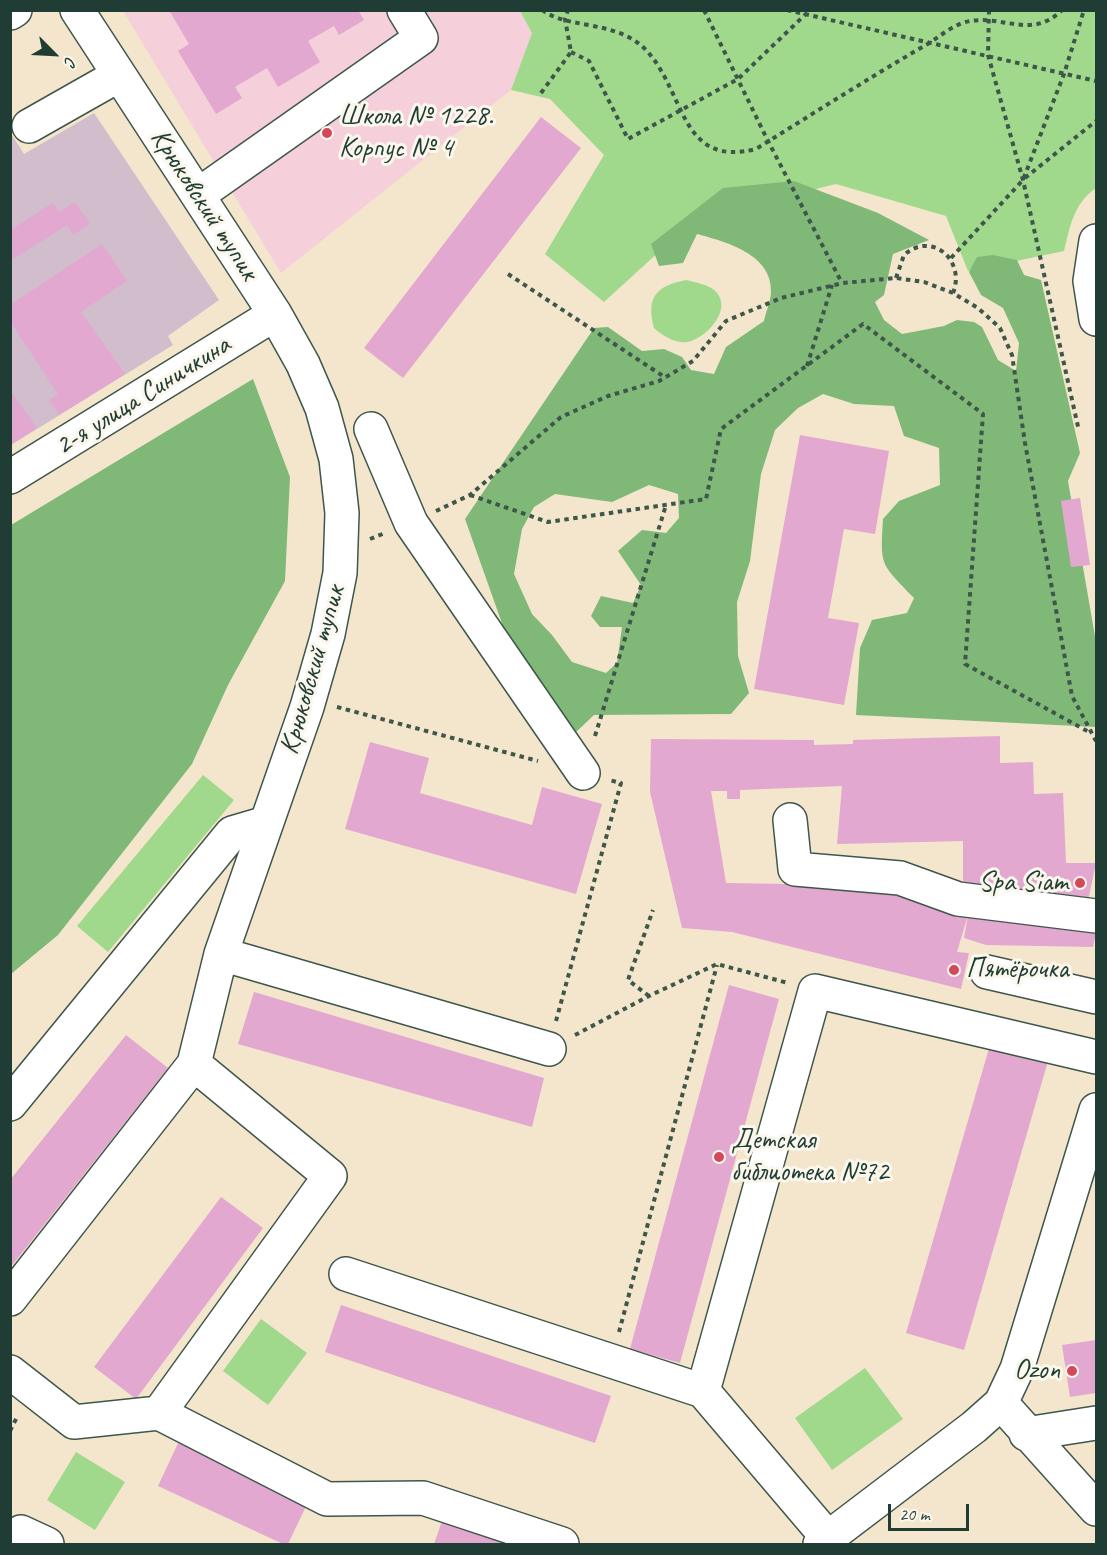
<!DOCTYPE html>
<html>
<head>
<meta charset="utf-8">
<style>
  body { margin:0 }
  #map { position:relative; width:1107px; height:1555px; overflow:hidden; background:#f3e6cc; font-family:Caveat,sans-serif }
  canvas { display:block }
  .frame { position:absolute; inset:0; border:12px solid #1f3d34; pointer-events:none }
  .north { position:absolute; left:24px; top:24px; width:60px; height:60px; -webkit-text-stroke:4px #fbf7ec; paint-order:stroke; rotate:114deg; font-size:16px; font-weight:700; line-height:24px; text-align:center; color:#1f3d34 }
  .north::after { content:''; display:block; margin:auto; width:21px; height:27px; background:#1f3d34; clip-path:polygon(50% 0,100% 100%,50% 72%,0 100%) }
  .scale { position:absolute; left:888px; top:1504px; width:81px; height:27px; box-sizing:border-box; border:3px solid #1f3d34; border-top:0; padding-left:8px; font-size:18px; line-height:21px; white-space:nowrap; color:#1f3d34; -webkit-text-stroke:4px #fbf7ec; paint-order:stroke }
</style>
</head>
<body>
<div id="map">
<canvas width="1107" height="1555"></canvas>
<div class="frame"></div>
<div class="north">С</div>
<div class="scale">20 m</div>
</div>
<script>
const g = document.querySelector('canvas').getContext('2d');
g.lineJoin = 'round';
function fill(path, color) {
  g.fillStyle = color;
  g.fill(path, 'evenodd');
}
function strokePath(path, color, width, dash) {
  g.strokeStyle = color;
  g.lineWidth = width;
  g.lineCap = dash ? 'butt' : 'round';
  g.setLineDash(dash || []);
  g.stroke(path);
}
function label(font, color, halo, rows, align = 'center') {
  g.font = font + ' Caveat,sans-serif';
  g.lineWidth = 6;
  g.setLineDash([]);
  g.textBaseline = 'middle';
  g.strokeStyle = halo;
  g.fillStyle = color;
  for (const [text, x, y, turn = 0] of rows) {
    g.save();
    g.translate(x, y);
    g.rotate((+turn || 0) * Math.PI / 180);
    g.textAlign = isNaN(turn) ? turn : align;
    if (halo) g.strokeText(text, 0, 0);
    g.fillText(text, 0, 0);
    g.restore();
  }
}
const built = new Path2D(`
  M123 11H520L532 33 511 90 281 273Z`);
const industrial = new Path2D(`
  M94 113 219 300 168 336 173 345 11 445 10 132 24 154Z`);
const green = new Path2D(`
  M520 11H1096V188C1074 203 1070 226 1064 251L968 271 946 216 836 184 695 219 604 302 545 254 604 155 550 99 511 90 532 33Z
  M686 280C697 283 714 285 719 296 729 314 705 338 688 342 676 344 663 336 654 328 646 297 656 286 686 280Z
  M203 775 234 800 108 952 77 926Z
  M261 1319 307 1353 268 1405 223 1371Z
  M865 1368 903 1419 832 1470 795 1418Z
  M76 1452 125 1482 95 1530 47 1500Z`);
const forest = new Path2D(`
  M794 181 878 213 929 240 893 254 884 295 875 302 884 320 902 334 944 326 957 320 974 322 982 327 998 360 1016 371 1019 343 1003 308 981 295 969 272 977 257 993 255 1017 260 1024 275 1041 280 1080 453 1068 481 1096 642V727L856 715 860 648 872 620 907 613 914 598C881 563 880 568 883 519L899 501 940 485 939 448 904 436 894 406 854 404 823 394 798 408 775 430 761 474 750 561 737 602 738 656 749 693 731 714 594 715 576 732 504 629 465 519 594 328 608 327 642 351 664 349 682 357 691 370 714 374 726 347 764 321C766 312 770 302 771 293 773 254 726 242 697 234L683 263 659 266 651 244 723 188ZM649 485 678 494 679 518 666 533 642 530 618 551 641 585 633 603 601 596 591 616 600 627H622L617 663 606 673 572 662 552 635 532 614 514 574 522 529 534 507 555 494 612 502Z
  M253 379 290 477 285 581 228 685 192 764 58 935 11 974V525Z`);
const building = new Path2D(`
  M169 10H358L364 20 339 35 334 26 308 41 320 62 278 87 267 68 235 87 242 98 216 114 178 51 189 44Z
  M541 117 581 148 403 378 364 348Z
  M75 202 90 224 73 235 67 225 10 261V230L53 203 59 212Z
  M102 244 127 281 81 312 125 374 59 415 49 400 58 394 10 321V305Z
  M10 390 37 428 10 445Z
  M800 435 889 451 875 534 844 529 828 618 859 623 844 705 754 689Z
  M1080 498 1090 565 1071 567 1061 501Z
  M1000 736V763L1033 762 1034 794 1063 793 1066 863H1096L1088 901 963 891V841L837 844 842 786 740 790V799H727V791H711L726 883 789 884 907 894 1092 923 1090 932 1096 934 1093 947 986 945 964 938 968 915 957 952 969 953 961 989 732 932 682 928 650 792 651 739 814 740V745L853 744V740Z
  M370 742 429 758 420 793 532 825 542 787 602 804 576 894 345 829Z
  M729 985 779 999 680 1363 630 1349Z
  M254 992 544 1078 532 1127 238 1044Z
  M126 1035 168 1068 10 1268V1180Z
  M990 1045 1048 1061 964 1350 906 1333Z
  M221 1197 263 1228 136 1399 94 1367Z
  M341 1305 611 1396 595 1443 325 1352Z
  M1096 1340V1393L1070 1397 1062 1345Z
  M180 1439 309 1500 288 1544H283L158 1486Z
  M442 1521 507 1544H434Z`);
const path = new Path2D(`
  M542 10C569 30 617 19 647 51 686 94 680 168 756 149 814 113 872 76 931 42 941 35 950 28 962 23 999 11 1030 42 1062 10
  M704 10 768 141 842 283
  M787 10 1096 81
  M989 10 988 55 1023 180 1079 431
  M571 52 589 61 628 139 738 79 810 10
  M541 93 571 52 565 19 568 10
  M1025 178 1096 121
  M951 258 1023 180 1064 74 1084 10
  M508 274 666 378
  M896 278 904 255C932 230 966 261 953 293
  M807 366 832 285
  M470 495 548 522 706 499 721 429 863 324 983 414 965 664 1089 732
  M436 511 470 495 561 417 608 396 659 381 693 361 726 321 781 298 843 283 896 278 924 282 953 293 978 308 1000 328 1012 355 1025 443 1072 696 1096 741
  M370 539 385 533
  M337 707 538 761
  M595 736 666 505
  M649 996 628 980 653 910
  M556 1021 621 783 609 780
  M575 1035 649 996 717 964 788 983
  M619 1332 717 965
  M10 1431 18 1415`);
const minor = new Path2D(`
  M10 13 15 10
  M29 126 119 75
  M198 195 421 38 404 10
  M1096 241 1090 281 1096 319
  M371 429 411 523 583 773
  M10 477 275 314
  M790 820 795 869 900 878 958 899 1096 916
  M221 954 549 1049
  M987 972 1096 997
  M194 1064 330 1176 159 1413 327 1499 423 1498 562 1544
  M10 1104 232 833 266 823
  M346 1274 703 1391
  M10 1299 194 1064 221 954 307 707 328 634 340 573 342 513 336 459 322 408 303 364 275 314 77 10
  M10 1372 74 1422 159 1413
  M1001 1403 1096 1509
  M1026 1434 1096 1423
  M21 1532 47 1544
  M828 1538 703 1391 815 991 1096 1057
  M820 1544 974 1427 1001 1403 1017 1369 1096 1110`);
const markers = [
  [327,133,6,"#d1495b"],
  [1080,883,6,"#d1495b"],
  [954,970,6,"#d1495b"],
  [719,1157,6,"#d1495b"],
  [1072,1371,6,"#d1495b"]
];
const poiNames = [
  ["Школа № 1228.",339,117],
  ["Корпус № 4",339,149],
  ["Spa Siam",1068,883,"right"],
  ["Пятёрочка",966,970],
  ["Детская",731,1141],
  ["библиотека №72",731,1173],
  ["Ozon",1060,1371,"right"]
];
const streetNames = [
  ["Крюковский тупик",204,205,57],
  ["2-я улица Синичкина",143,396,-32],
  ["Крюковский тупик",313,670,-74]
];
fill(built, '#f5cfda');
fill(industrial, '#d1bdcb');
fill(green, '#a0d98b');
fill(forest, '#80b977');
fill(building, '#e3a8cf');
strokePath(minor, '#3f564b', 36);
strokePath(path, '#3f564b', 4, [4.5, 4.5]);
strokePath(minor, '#fff', 33);
for (const [x, y, r, color] of markers) {
  const dot = new Path2D();
  dot.arc(x, y, r, 0, 2 * Math.PI);
  g.fillStyle = color;
  g.fill(dot);
  strokePath(dot, '#fbf7ec', 2);
}
label('28px', '#1f3d34', '#fbf7ec', poiNames, 'left');
label('28px', '#1f3d34', '#fbf7ec', streetNames);
</script>
</body>
</html>
